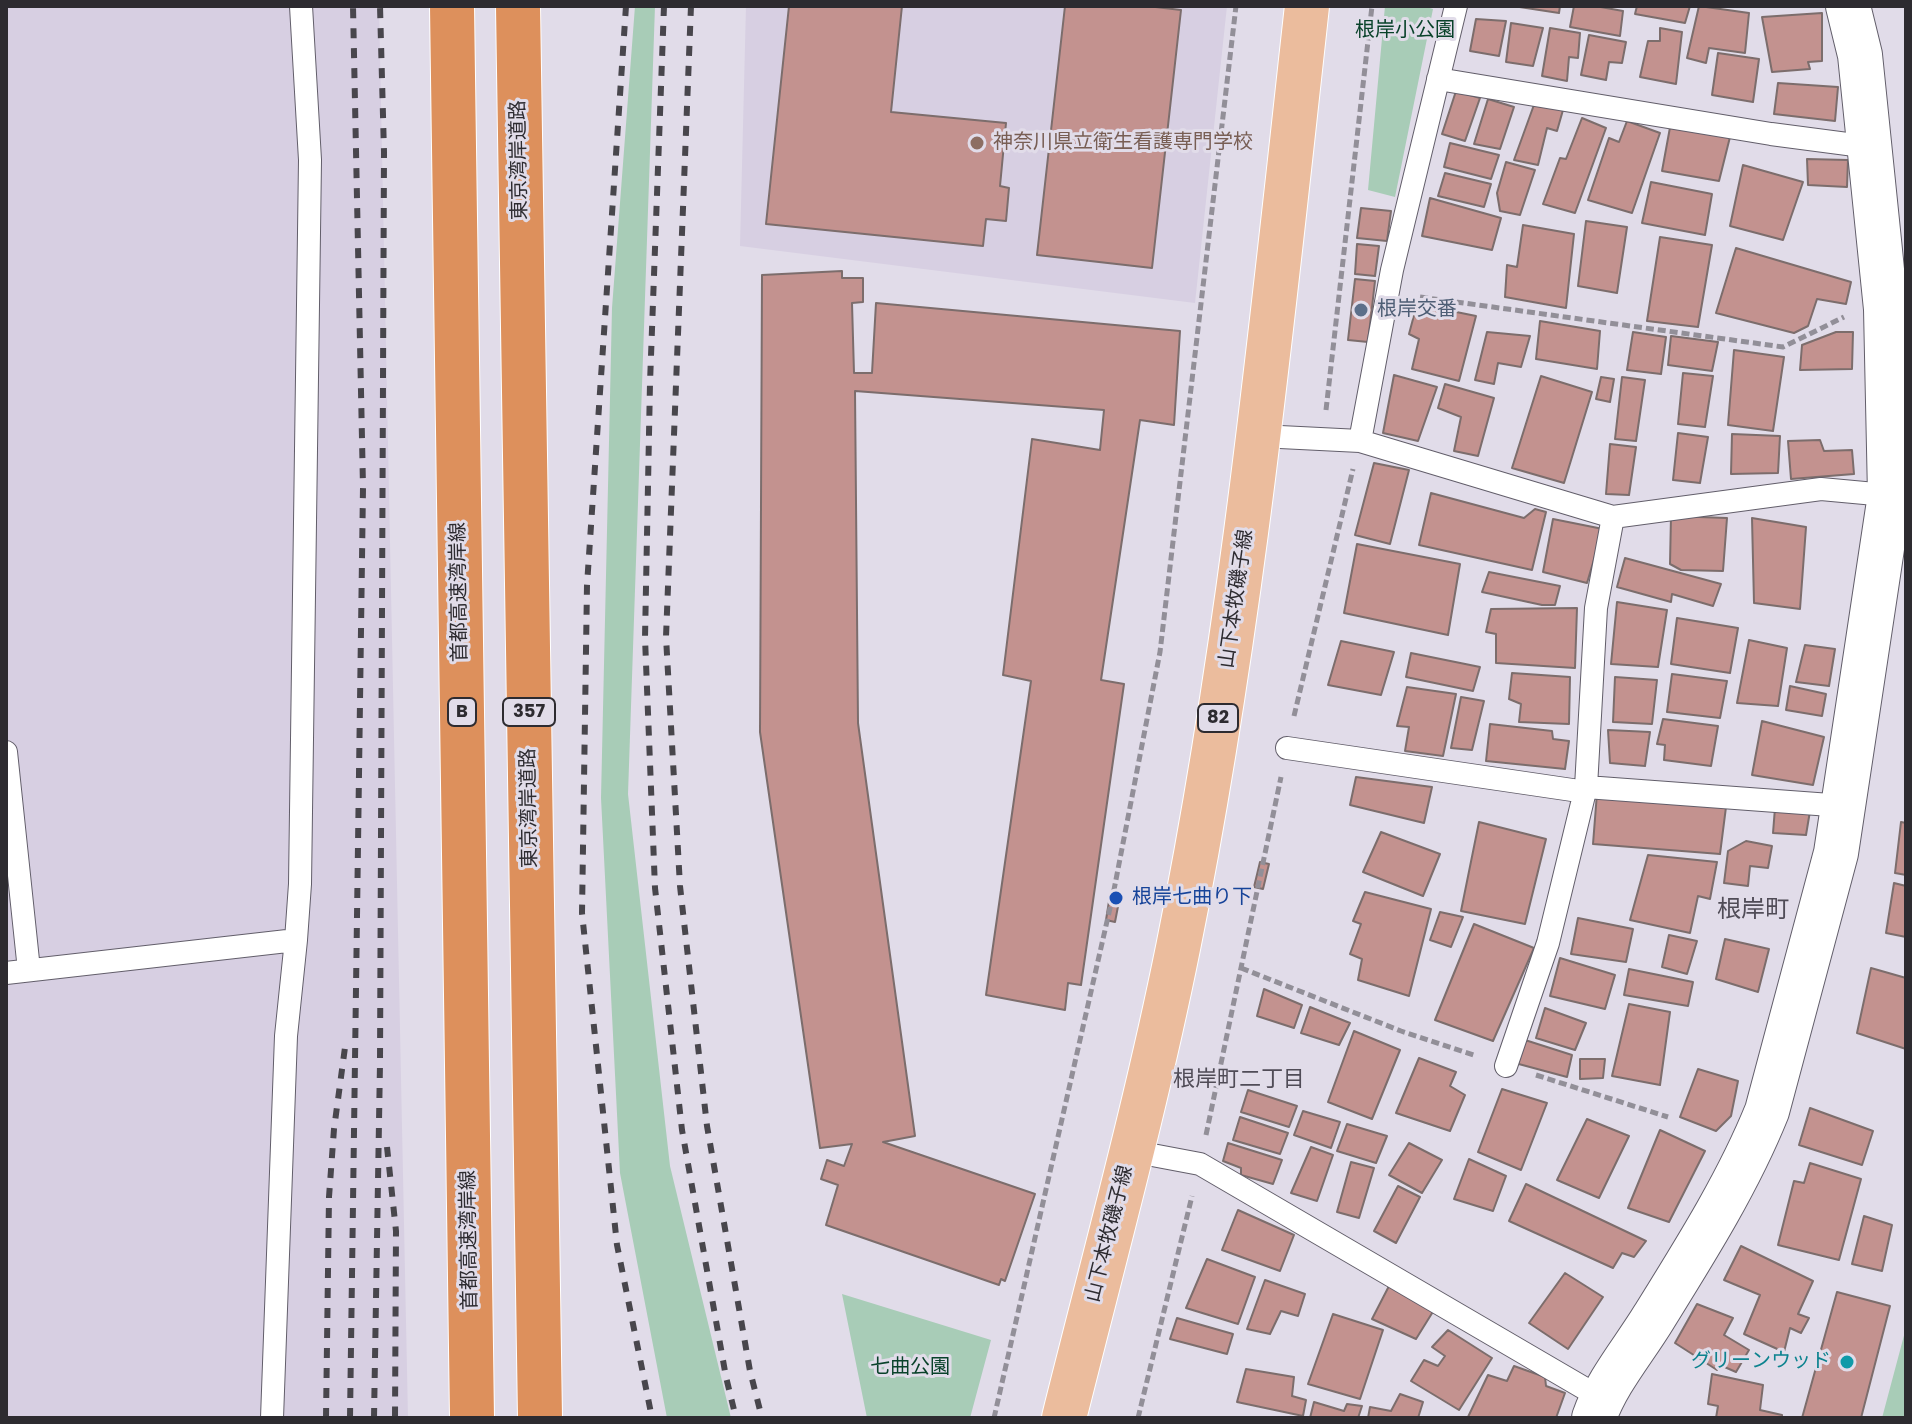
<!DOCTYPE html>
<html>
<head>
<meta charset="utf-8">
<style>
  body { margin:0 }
  #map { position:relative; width:1912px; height:1424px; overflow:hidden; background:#e1dce9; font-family:Poppins,sans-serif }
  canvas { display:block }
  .frame { position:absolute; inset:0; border:8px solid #2d2b30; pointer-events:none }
</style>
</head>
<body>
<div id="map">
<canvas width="1912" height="1424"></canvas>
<div class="frame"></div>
</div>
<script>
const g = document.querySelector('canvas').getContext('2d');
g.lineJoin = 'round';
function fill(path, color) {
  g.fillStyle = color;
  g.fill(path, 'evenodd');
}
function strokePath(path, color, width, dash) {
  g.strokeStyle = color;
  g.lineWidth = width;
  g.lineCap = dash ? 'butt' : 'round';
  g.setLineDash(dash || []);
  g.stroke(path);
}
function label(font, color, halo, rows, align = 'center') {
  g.font = font + ' Poppins,"Noto Sans JP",sans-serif';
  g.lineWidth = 6;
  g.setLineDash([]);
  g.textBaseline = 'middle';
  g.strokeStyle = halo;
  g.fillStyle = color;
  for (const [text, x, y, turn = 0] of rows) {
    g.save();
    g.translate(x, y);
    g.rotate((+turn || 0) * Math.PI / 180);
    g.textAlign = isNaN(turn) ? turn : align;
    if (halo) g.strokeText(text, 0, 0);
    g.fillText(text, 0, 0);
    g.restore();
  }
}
const built = new Path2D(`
  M6 6H379L408 1418H6Z
  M746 6H1227L1195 303 740 246Z`);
const green = new Path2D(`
  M635 6H655L628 794 670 1166 731 1418H667L620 1173 601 798 612 308Z
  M1385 6H1423L1433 9 1395 197 1368 190Z
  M842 1294 991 1340 970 1418H867Z
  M1906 1328V1418H1882Z`);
const building = new Path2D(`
  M789 6H902L891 112 1006 123 1000 186 1009 188 1006 221 986 219 983 246 766 224Z
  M1065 6H1147L1181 10 1152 268 1037 255Z
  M1513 6H1560L1559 13Z
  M1574 6H1595L1623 11 1620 36 1570 27Z
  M1637 6H1690L1685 23 1635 14Z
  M1699 6 1749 13 1745 53 1709 48 1706 63 1687 58Z
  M1822 13V61L1808 62 1810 69 1772 72 1762 17Z
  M1476 19 1506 21 1499 56 1470 51Z
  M1511 23 1543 28 1533 66 1506 62Z
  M1550 28 1580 33 1578 58 1569 57 1567 81 1542 76Z
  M1660 28 1682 32 1676 84 1640 77 1648 41H1660Z
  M1589 35 1626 42 1622 63 1609 62 1606 80 1581 75Z
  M1718 53 1759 59 1753 102 1712 95Z
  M1778 83 1838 87 1835 121 1774 114Z
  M1456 91 1480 98 1465 141 1442 134Z
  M1488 99 1514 107 1500 149 1474 144Z
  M1535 102 1563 110 1557 131 1547 128 1538 165 1514 160Z
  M1582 118 1606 128 1575 213 1543 204 1560 158 1566 159Z
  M1627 121 1660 133 1632 213 1588 200 1609 138 1619 142Z
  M1671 122 1731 133 1719 181 1662 171Z
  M1450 143 1499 155 1491 179 1444 167Z
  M1807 159 1848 160 1847 187 1808 185Z
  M1506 162 1535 170 1520 215 1500 211 1497 193Z
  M1743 165 1803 182 1783 240 1730 226Z
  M1445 173 1491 184 1484 207 1438 196Z
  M1651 182 1712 194 1705 235 1642 223Z
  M1430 198 1501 218 1492 250 1422 236Z
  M1361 208 1391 211 1387 241 1357 238Z
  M1586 221 1627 227 1617 293 1578 286Z
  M1523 225 1574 234 1566 308 1505 297 1507 265 1517 267Z
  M1660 237 1712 245 1698 327 1647 321Z
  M1357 244 1379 246 1375 276 1355 274Z
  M1736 248 1851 282 1846 304 1817 299 1808 326 1794 333 1716 313Z
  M842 271V278H863V302L852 303 854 373H872L876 303 1180 331 1174 425 1140 420 1101 680 1124 684 1081 985 1068 983 1065 1010 986 995 1031 681 1003 675 1032 439 1100 450 1104 410 855 391 858 723 915 1136 883 1142 1035 1194 1005 1281 1001 1279 999 1285 826 1225 838 1185 821 1179 827 1160 844 1166 852 1144 820 1148 760 732 762 275Z
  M1355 279 1375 281 1368 342 1348 340Z
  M1417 304 1476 316 1459 381 1412 369 1419 339 1409 334Z
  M1540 321 1600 331 1597 369 1536 359Z
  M1487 332 1530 336 1521 367 1498 363 1494 384 1475 380Z
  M1633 332 1666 337 1661 374 1627 370Z
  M1836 332H1853L1852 369 1800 370 1802 345Z
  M1671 336 1718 342 1712 371 1668 365Z
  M1734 350 1784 357 1773 431 1728 425Z
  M1683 373 1713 376 1705 427 1678 424Z
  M1394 375 1437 387 1418 441 1383 433Z
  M1541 376 1592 392 1564 483 1512 468Z
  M1601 377 1614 379 1610 402 1596 399Z
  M1622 377 1645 380 1636 441 1615 439Z
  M1445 384 1494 398 1478 456 1454 451 1461 417 1438 408Z
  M1678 433 1708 437 1700 483 1673 480Z
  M1732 434 1780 436 1778 473 1731 474Z
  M1820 440 1824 451 1852 450 1854 474 1791 479 1788 441Z
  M1610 444 1636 447 1629 495 1606 494Z
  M1374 463 1409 470 1390 544 1355 535Z
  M1431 493 1524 518 1535 509 1546 512 1532 570 1419 545Z
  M1671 516 1727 518 1723 571 1681 570 1670 564Z
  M1752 518 1806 527 1800 609 1754 603Z
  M1553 519 1603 529 1587 583 1543 572Z
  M1357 544 1460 564 1448 635 1344 613Z
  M1625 558 1721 584 1713 606 1672 594 1671 602 1617 587Z
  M1489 572 1560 586 1555 605H1542L1482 592Z
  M1617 602 1667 610 1658 667 1611 664Z
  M1577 608 1575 668 1496 663V634L1486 632 1491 609Z
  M1677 618 1738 628 1730 673 1671 664Z
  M1749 640 1787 648 1778 706 1737 703Z
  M1341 641 1394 652 1381 695 1328 685Z
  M1805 645 1835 649 1829 686 1796 682Z
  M1411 653 1480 667 1473 691 1406 677Z
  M1512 673 1570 677 1569 724 1519 722 1521 704 1509 699Z
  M1672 674 1727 681 1720 718 1667 712Z
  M1615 677 1657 680 1652 724 1613 722Z
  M1790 686 1826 694 1822 716 1786 710Z
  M1407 687 1456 694 1443 756 1405 751 1409 727 1397 726Z
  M1461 697 1484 701 1472 750 1451 748Z
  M1663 719 1718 726 1711 766 1664 760 1665 745 1657 744Z
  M1762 721 1824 737 1813 785 1752 775Z
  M1490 724 1552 731 1553 739 1569 741 1565 769 1486 761Z
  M1608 730 1650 732 1645 766 1610 763Z
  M1356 777 1432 787 1424 823 1350 805Z
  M1597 793 1726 807 1720 854 1593 844Z
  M1775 808 1810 811 1806 835 1773 833Z
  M1479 822 1546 839 1525 924 1461 911Z
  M1901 822 1906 823V875L1895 873Z
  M1381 832 1440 854 1423 896 1363 872Z
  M1746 841 1772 846 1768 868 1750 866 1748 886 1724 883 1728 851Z
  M1648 855 1717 862 1710 899 1698 896 1690 933 1630 920Z
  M1260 862 1269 864 1263 889 1254 887Z
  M1894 883 1906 886V937L1886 933Z
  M1365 892 1431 909 1409 996 1358 980 1362 959 1350 954 1361 924 1353 921Z
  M1110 895 1120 896 1115 922 1106 920Z
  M1440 912 1463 917 1451 947 1430 940Z
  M1578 918 1633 929 1626 962 1571 954Z
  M1474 924 1534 948 1493 1041 1435 1020Z
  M1669 935 1697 941 1687 974 1662 967Z
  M1725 939 1769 949 1758 992 1716 979Z
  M1560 958 1615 975 1605 1009 1550 996Z
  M1871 968 1906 978V1049L1857 1033Z
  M1629 969 1693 982 1688 1006 1624 995Z
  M1264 989 1302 1005 1294 1028 1257 1016Z
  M1629 1004 1670 1012 1660 1085 1612 1076Z
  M1310 1007 1350 1023 1339 1045 1301 1033Z
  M1545 1008 1586 1023 1575 1050 1536 1038Z
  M1354 1031 1400 1050 1372 1119 1328 1102Z
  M1525 1040 1572 1055 1567 1077 1515 1063Z
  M1419 1058 1456 1072 1450 1086 1465 1095 1450 1131 1396 1113Z
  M1580 1059H1605L1603 1078 1580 1079Z
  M1698 1069 1738 1081 1731 1116 1716 1131 1680 1117Z
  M1502 1089 1547 1103 1521 1170 1478 1152Z
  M1248 1090 1297 1106 1289 1127 1241 1112Z
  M1810 1108 1873 1131 1862 1165 1799 1145Z
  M1303 1111 1340 1122 1331 1148 1294 1135Z
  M1240 1117 1288 1133 1280 1154 1233 1140Z
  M1587 1119 1629 1136 1599 1198 1557 1180Z
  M1347 1124 1387 1136 1376 1163 1337 1151Z
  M1660 1130 1705 1151 1669 1222 1628 1208Z
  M1228 1143 1282 1160 1273 1184 1241 1175V1168L1223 1161Z
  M1409 1143 1442 1160 1422 1193 1389 1175Z
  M1311 1147 1333 1155 1317 1201 1291 1193Z
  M1469 1159 1506 1176 1493 1211 1454 1199Z
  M1351 1162 1374 1168 1359 1218 1337 1212Z
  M1810 1163 1861 1179 1839 1260 1778 1245 1794 1181 1804 1183Z
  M1526 1184 1646 1241 1634 1257 1622 1253 1613 1268 1509 1221Z
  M1398 1186 1420 1197 1396 1243 1374 1231Z
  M1238 1210 1294 1235 1280 1271 1222 1250Z
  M1864 1216 1892 1225 1882 1271 1852 1264Z
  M1741 1246 1813 1281 1798 1314 1809 1318 1801 1333 1790 1328 1784 1352 1744 1334 1760 1295 1724 1280Z
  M1207 1259 1255 1277 1238 1324 1186 1308Z
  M1565 1273 1603 1297 1568 1349 1529 1323Z
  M1265 1280 1305 1294 1298 1316 1281 1311 1270 1334 1247 1329Z
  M1389 1286 1434 1310 1416 1339 1372 1319Z
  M1837 1292 1890 1306 1861 1418H1802Z
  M1697 1304 1733 1318 1724 1335 1749 1350 1736 1372 1720 1365 1717 1370 1675 1343Z
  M1333 1314 1383 1330 1360 1399 1308 1384Z
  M1177 1318 1233 1334 1227 1354 1170 1339Z
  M1448 1330 1492 1358 1459 1410 1411 1381 1424 1360 1438 1366 1445 1356 1432 1347Z
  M1514 1366 1545 1377 1546 1386 1565 1393 1556 1418 1468 1417 1488 1375 1507 1381Z
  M1246 1369 1294 1377 1292 1396 1306 1400 1303 1416 1237 1402Z
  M1712 1374 1763 1385 1760 1410 1782 1415V1418H1716L1718 1406 1708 1404Z
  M1400 1394 1423 1402 1418 1418H1368L1370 1407 1391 1411Z
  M1314 1402 1344 1411 1347 1404 1362 1406 1358 1418H1310Z`);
const path = new Path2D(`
  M1420 297 1783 347 1844 317
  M1326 410 1372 6
  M1294 716 1353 469
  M1241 968 1401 1031 1477 1056
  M1536 1075 1668 1117
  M1206 1135 1281 777
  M994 1418 1113 895 1160 652 1236 6
  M1138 1418 1192 1196`);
const lane = new Path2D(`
  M1438 79 1771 134 1870 147
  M1260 436 1360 441 1613 517 1821 489 1897 496
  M1360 441 1392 270 1456 6
  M1287 748 1579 791 1586 787 1844 806
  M6 752 29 970
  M6 973 296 940 300 884 310 160 301 6
  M1506 1066 1548 943 1586 787 1596 608 1613 517
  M1131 1151 1200 1164 1601 1398
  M272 1418 286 1036 296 940`);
const secondary = new Path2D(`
  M1594 1418C1607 1381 1634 1350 1654 1317 1695 1251 1738 1183 1767 1111L1836 853 1890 495 1886 309 1860 55 1848 6`);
const primary = new Path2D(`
  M1064 1418C1103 1262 1146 1106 1178 948 1241 637 1272 321 1307 6`);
const highway = new Path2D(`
  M452 6 472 1418
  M518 6 540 1418`);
const rail = new Path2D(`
  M626 6 587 585 582 913 617 1245 652 1418
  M664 6 650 383 645 638 655 888 682 1130 726 1377 736 1418
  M691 6 666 637 680 886 707 1126 750 1371 762 1418
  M387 1147 396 1231 395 1418
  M326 1418 329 1197 334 1129 346 1040
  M350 1418 363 487 353 6
  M374 1418 380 1063 384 152 380 6`);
const markers = [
  [977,143,8,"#8d6e63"],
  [1361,310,8,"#5c6f8a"],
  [1116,898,8,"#1a4fb4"],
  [1847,1362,8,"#0f9aa8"]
];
const shields = [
  [462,712,28],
  [529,712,52],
  [1218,718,40]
];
const shieldNames = [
  ["B",462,712],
  ["357",529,712],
  ["82",1218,718]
];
const parkNames = [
  ["根岸小公園",1405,31],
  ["七曲公園",910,1368]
];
const educationNames = [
  ["神奈川県立衛生看護専門学校",993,143]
];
const streetNames = [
  ["東京湾岸道路",520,160,-91],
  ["首都高速湾岸線",460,592,-91],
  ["山下本牧磯子線",1237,599,-82],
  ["東京湾岸道路",530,808,-91],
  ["山下本牧磯子線",1110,1234,-76],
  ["首都高速湾岸線",470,1240,-91]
];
const serviceNames = [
  ["根岸交番",1377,310]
];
const transitNames = [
  ["根岸七曲り下",1132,898]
];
const cultureNames = [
  ["グリーンウッド",1831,1362]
];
const neighbourhoodNames = [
  ["根岸町二丁目",1239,1080]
];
const quarterNames = [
  ["根岸町",1753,911]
];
fill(built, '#d7cfe2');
fill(green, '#a8ccb7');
fill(building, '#c3928f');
strokePath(building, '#7c6d6c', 2);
strokePath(lane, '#625e6a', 24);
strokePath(secondary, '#625e6a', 46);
strokePath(primary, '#fff', 46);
strokePath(highway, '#fff', 46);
strokePath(path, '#928f98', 5, [8, 4]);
strokePath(lane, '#fff', 22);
strokePath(secondary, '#fff', 44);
strokePath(primary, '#ebbc9d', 44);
strokePath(highway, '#dd905c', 44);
strokePath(rail, '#48464c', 6, [10, 10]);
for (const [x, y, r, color] of markers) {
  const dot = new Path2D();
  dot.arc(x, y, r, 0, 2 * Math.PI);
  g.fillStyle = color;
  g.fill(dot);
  strokePath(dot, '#e1dce9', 3);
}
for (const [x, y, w] of shields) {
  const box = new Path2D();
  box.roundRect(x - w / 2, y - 14, w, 28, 6);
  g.fillStyle = '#e1dce9';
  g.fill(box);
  strokePath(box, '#2d2b30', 2);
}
label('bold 18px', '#2d2b30', null, shieldNames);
label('20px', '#09422a', '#e1dce9', parkNames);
label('20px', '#785e54', '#e1dce9', educationNames, 'left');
label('20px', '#2d2b30', '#e1dce9', streetNames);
label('20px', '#4e5e75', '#e1dce9', serviceNames, 'left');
label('20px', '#164399', '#e1dce9', transitNames, 'left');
label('20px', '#0d838f', '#e1dce9', cultureNames, 'right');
label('22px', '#504c57', '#e1dce9', neighbourhoodNames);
label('24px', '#504c57', '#e1dce9', quarterNames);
</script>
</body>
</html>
